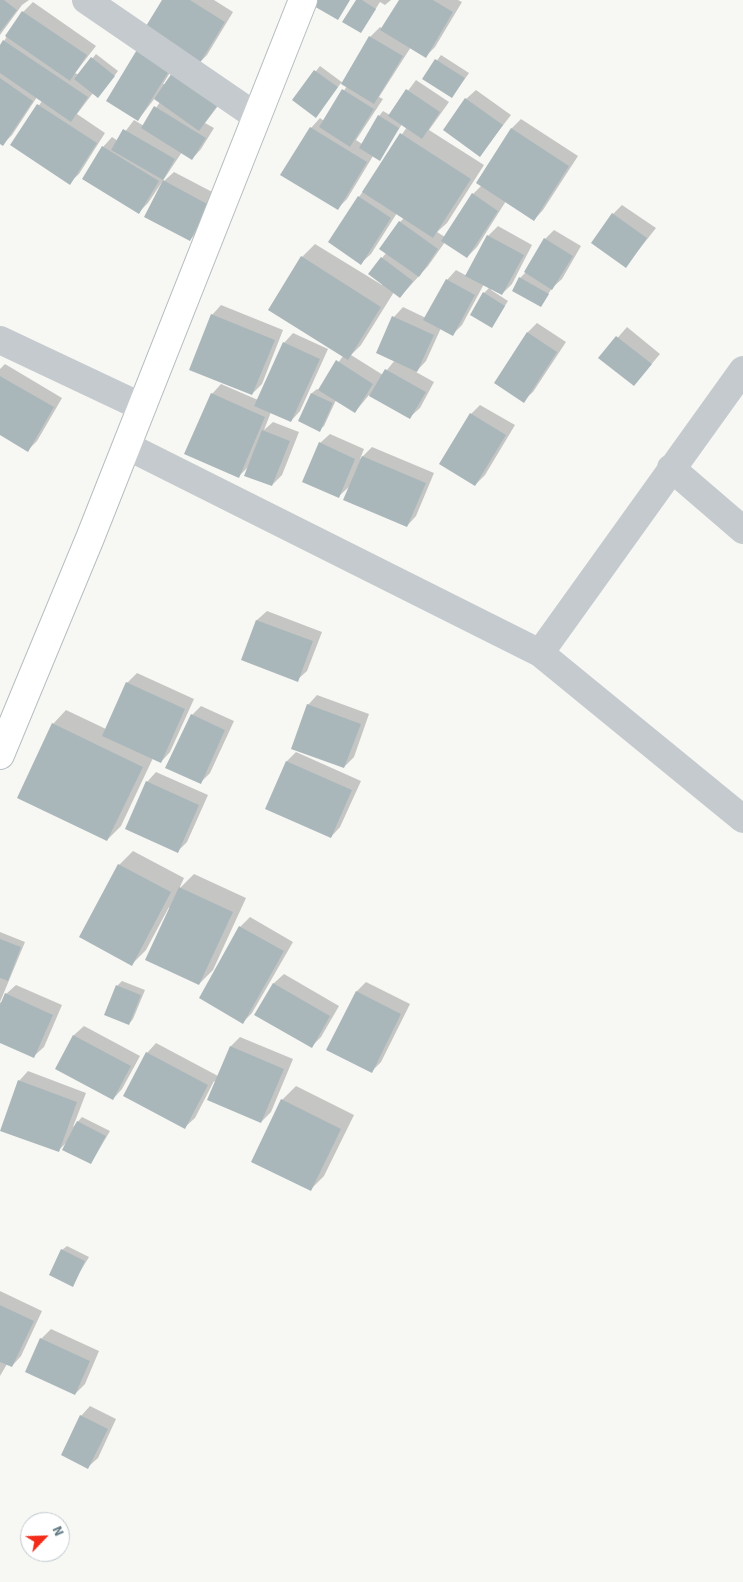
<!DOCTYPE html>
<html>
<head>
<meta charset="utf-8">
<style>
  body { margin:0 }
  #map { position:relative; width:743px; height:1582px; overflow:hidden; background:#f7f7f4; font-family:"Source Sans 3",sans-serif }
  canvas { display:block }
  .north { position:absolute; left:20px; top:1512px; width:50px; height:50px; box-sizing:border-box; background:#fff; border:1px solid #bfc9cd; border-radius:50%; rotate:66deg; font-size:14px; font-weight:700; line-height:20px; text-align:center; color:#5f7882 }
  .north::after { content:''; display:block; margin:auto; width:18px; height:22px; background:#f22c19; clip-path:polygon(50% 0,100% 100%,50% 72%,0 100%) }
</style>
</head>
<body>
<div id="map">
<canvas width="743" height="1582"></canvas>
<div class="north">N</div>
</div>
<script>
const g = document.querySelector('canvas').getContext('2d');
g.lineJoin = 'round';
function fill(path, color) {
  g.fillStyle = color;
  g.fill(path, 'evenodd');
}
function strokePath(path, color, width, dash) {
  g.strokeStyle = color;
  g.lineWidth = width;
  g.lineCap = dash ? 'butt' : 'round';
  g.setLineDash(dash || []);
  g.stroke(path);
}
const shadow = new Path2D(`
  M0 0H29L22 5 0 35Z
  M163 0H214L233 12 207 55 198 64Z
  M357 0H391L385 5 380 2 361 32Z
  M400 0H458L462 2 435 47 426 56 411 47 379 97 383 99 356 140 362 144 379 116 383 111 390 115 416 80 449 102 429 130 484 165 447 223 437 232 445 237 473 194 482 185 477 182 512 128 521 119 578 156 543 210 534 220 506 201 477 247 467 257 445 242 428 266 400 297 394 292 361 345 351 355 383 375 395 360 394 317 403 307 426 318 447 280 456 270 467 276 488 236 498 226 532 245 512 284 502 294 492 288 491 290 508 301 492 326 484 293 490 287 484 284 462 325 452 335 441 328 426 361 416 372 434 382 420 408 410 417 369 395 355 412 336 400 324 426 319 430 299 421 312 393 317 389 319 390 343 356 302 257 315 244 382 285V258L387 252 400 222 404 218 397 213 371 254 361 263 359 197 407 127 402 124 380 160 373 156 347 199 338 208 311 128 320 118 324 121 347 86 341 83 320 111 294 99 320 66 343 83 370 37 380 27 383 29Z
  M33 2 96 46 75 73 79 75 96 54 118 71 102 92 93 93 77 114 105 133 79 174 69 183 12 145 42 101 37 97 12 135 3 144 0 142V47L23 12Z
  M441 55 469 73 452 97 424 78Z
  M179 58 163 84 228 93 205 123 214 128 201 149 192 159 182 152 148 203 139 212 103 147 112 137 118 141 134 120 144 126 160 102 155 98 138 120 107 101Z
  M476 90 511 115 480 155 466 99Z
  M174 172 218 195 199 230 190 240 164 181Z
  M622 205 656 228 626 266 613 214Z
  M554 230 581 246 562 279 552 288 541 306 520 278 526 272 545 239Z
  M221 305 283 330 262 384 252 394 212 315Z
  M537 323 566 342 533 392 523 401 528 332Z
  M627 327 660 354 634 385 600 358Z
  M293 333 328 349 300 411 291 421 271 412 264 430 273 422 299 432 282 475 272 485 250 465 238 477 212 394 221 384 258 400 284 343Z
  M5 364 62 398 37 441 28 450 0 434V369Z
  M480 405 515 425 485 475 475 485 471 414Z
  M330 434 364 449 360 459 372 447 434 473 416 516 407 526 351 485 338 497 320 443Z
  M267 611 322 632 307 671 297 680 243 659 257 620Z
  M137 673 194 699 170 752 161 762 153 758 121 826 107 840 53 724 66 710 106 729 127 683Z
  M317 695 369 714 354 757 344 767 308 705Z
  M201 706 234 721 210 773 200 783 192 715Z
  M296 752 361 781 340 827 331 837 267 808 287 761Z
  M156 772 208 795 187 842 178 851 147 782Z
  M133 851 184 878 179 889 194 874 246 898 213 970 199 984 169 907 146 950 132 964 119 865Z
  M250 917 293 942 252 1013 243 1022 240 927Z
  M0 932 25 942 0 1002 2 1003 6 994 16 985 62 1005 44 1047 34 1056 0 1041Z
  M284 974 339 1006 321 1037 311 1047 256 1014 274 983Z
  M122 981 145 990 133 1019 129 1024 106 1014 118 985Z
  M366 982 410 1004 381 1062 371 1072 328 1049 357 991Z
  M84 1026 140 1056 122 1089 113 1099 56 1068 74 1035Z
  M240 1037 293 1059 271 1112 261 1122 214 1081 195 1118 185 1127 147 1053 156 1043 218 1076 231 1046Z
  M28 1071 86 1093 73 1127 82 1117 110 1131 91 1163 66 1143 58 1151 19 1081Z
  M296 1086 354 1115 324 1176 310 1190 282 1100Z
  M67 1246 89 1257 72 1285 62 1250Z
  M0 1291 42 1311 21 1356 12 1366 7 1364 0 1376Z
  M51 1329 99 1351 85 1384 75 1394 41 1339Z
  M90 1406 116 1419 98 1458 88 1467 81 1416Z`);
const building = new Path2D(`
  M0 0H4L17 10 0 32Z
  M162 0H190L225 22 198 66 143 31Z
  M315 0H350L338 20 312 5Z
  M356 0H362L376 9 361 33 342 22Z
  M399 0H433L453 12 426 58 380 30Z
  M22 11 87 55 70 81 5 36Z
  M369 36 403 56 374 104 341 84Z
  M3 40 88 97 71 122 0 73V45Z
  M138 48 171 68 138 121 106 101Z
  M91 57 115 76 98 98 74 79Z
  M435 59 465 78 452 98 422 79Z
  M174 70 219 103 199 131 154 99Z
  M314 70 338 87 316 118 292 100Z
  M0 78 33 101 3 146 0 144Z
  M342 89 374 109 350 147 319 127Z
  M406 89 440 112 422 139 388 116Z
  M465 98 503 125 480 157 443 130Z
  M37 104 97 143 70 185 10 145Z
  M154 106 206 138 192 160 141 128Z
  M378 115 399 128 380 161 359 148Z
  M310 127 367 162 338 210 280 175Z
  M511 128 569 166 534 221 476 183Z
  M123 129 175 159 163 180 111 150Z
  M400 133 471 179 433 238 362 192Z
  M102 146 159 181 139 214 82 179Z
  M163 180 209 205 190 241 144 217Z
  M472 193 498 211 467 258 441 241Z
  M358 196 391 218 361 265 328 242Z
  M612 213 647 238 626 268 591 243Z
  M399 221 438 249 419 277 379 249Z
  M487 235 524 255 502 295 465 276Z
  M544 238 573 256 552 290 524 272Z
  M301 256 381 307 348 360 268 310Z
  M381 257 413 281 400 298 368 274Z
  M519 277 549 294 541 307 512 291Z
  M446 279 475 295 453 336 423 320Z
  M483 292 505 306 492 328 470 315Z
  M211 314 275 340 252 395 189 370Z
  M392 316 434 335 417 372 376 353Z
  M527 332 557 352 524 403 494 383Z
  M616 336 652 364 634 386 598 358Z
  M283 342 320 359 291 422 254 406Z
  M336 360 373 384 355 413 318 390Z
  M385 369 426 392 410 419 369 396Z
  M0 376 54 407 28 452 0 435Z
  M211 393 265 417 239 478 184 454Z
  M311 393 333 403 320 432 298 421Z
  M470 413 506 435 475 486 439 464Z
  M262 430 290 441 272 486 244 476Z
  M319 442 355 459 339 498 302 482Z
  M362 456 426 483 407 527 343 500Z
  M256 620 313 641 298 682 241 660Z
  M126 682 185 709 161 763 102 736Z
  M307 704 361 724 344 768 291 749Z
  M191 714 225 730 201 784 165 768Z
  M52 723 143 767 107 841 17 798Z
  M286 761 352 790 331 838 265 809Z
  M146 781 199 805 178 853 125 829Z
  M118 864 171 892 132 966 79 937Z
  M179 887 233 912 199 985 145 960Z
  M239 926 284 951 243 1024 199 998Z
  M0 939 21 947 8 981 0 978Z
  M273 983 330 1016 312 1048 254 1015Z
  M116 985 141 995 129 1025 104 1015Z
  M356 991 401 1014 372 1073 326 1050Z
  M5 993 53 1015 34 1058 0 1043V1005Z
  M73 1035 131 1066 113 1100 55 1069Z
  M230 1046 284 1069 261 1123 207 1100Z
  M146 1052 208 1085 185 1129 123 1096Z
  M18 1080 77 1102 59 1152 0 1131Z
  M281 1099 341 1129 311 1191 251 1162Z
  M77 1121 106 1136 91 1164 62 1150Z
  M61 1249 85 1261 73 1287 49 1275Z
  M0 1305 34 1321 12 1367 0 1362Z
  M40 1338 90 1361 75 1395 25 1372Z
  M80 1415 108 1429 88 1469 61 1455Z`);
const street = new Path2D(`
  M86 0 257 117
  M0 340 142 407
  M127 446 540 653 743 370
  M671 468 743 530
  M540 653 743 819`);
const secondary = new Path2D(`
  M0 755 90 538 303 0`);
fill(shadow, '#0003');
fill(building, '#aab7ba');
strokePath(secondary, '#b6bec1', 30);
strokePath(street, '#c4cacd', 28);
strokePath(secondary, '#fff', 28);
</script>
</body>
</html>
